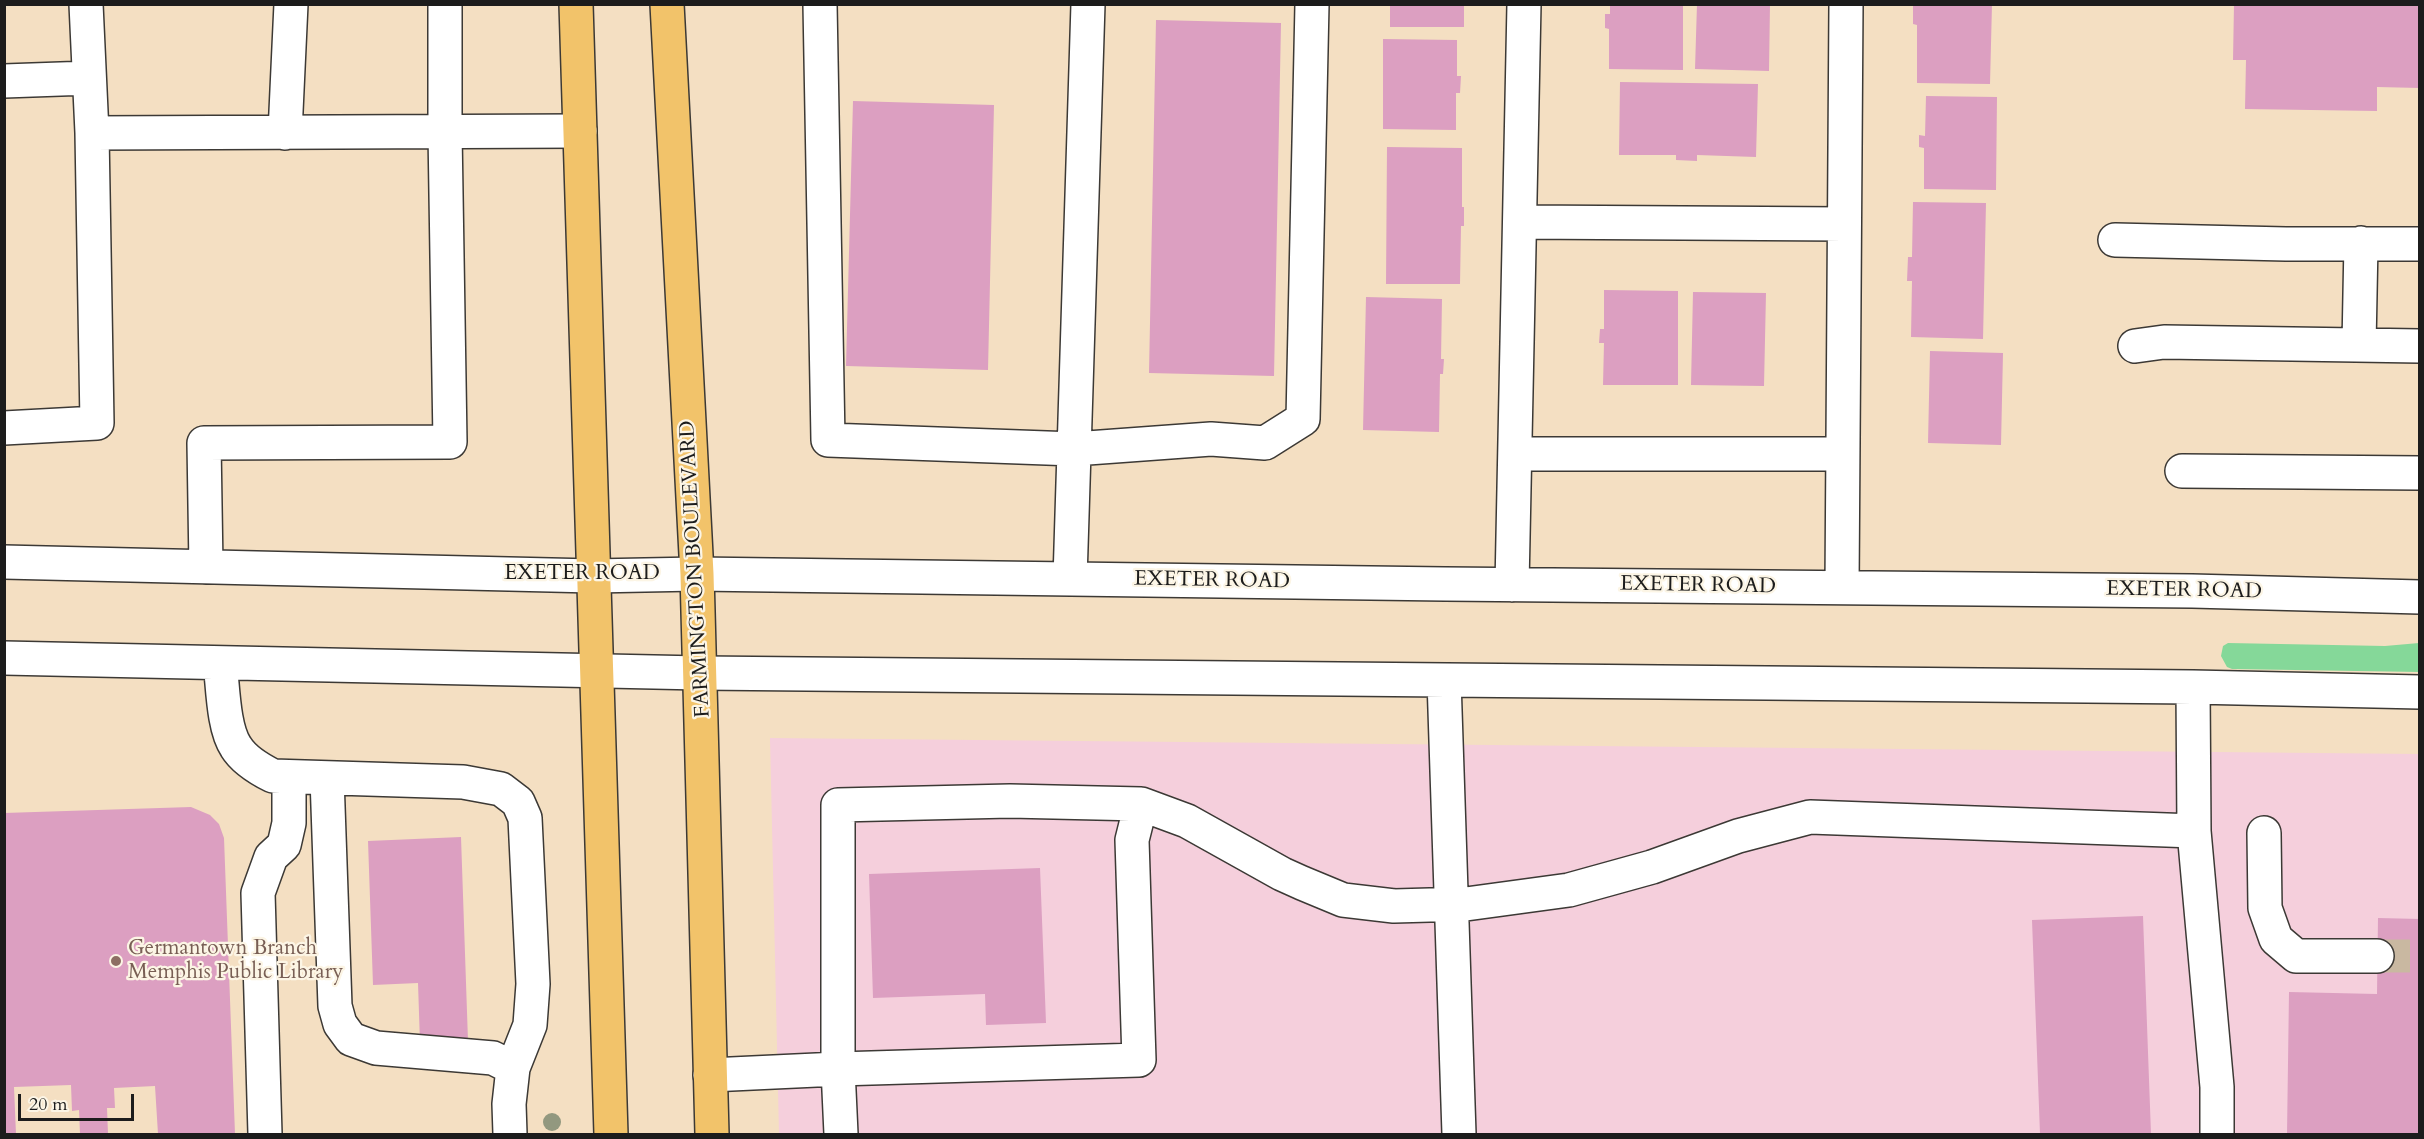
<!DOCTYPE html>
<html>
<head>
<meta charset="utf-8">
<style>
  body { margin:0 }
  #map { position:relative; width:2424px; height:1139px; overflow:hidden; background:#f4dfc2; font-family:Cardo,serif }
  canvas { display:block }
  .frame { position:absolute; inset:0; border:6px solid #1c1c1c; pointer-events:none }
  .scale { position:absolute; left:18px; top:1094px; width:116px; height:27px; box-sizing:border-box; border:3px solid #1c1c1c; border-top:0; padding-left:8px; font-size:18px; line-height:21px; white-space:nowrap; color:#1c1c1c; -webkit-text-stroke:4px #fcf5e5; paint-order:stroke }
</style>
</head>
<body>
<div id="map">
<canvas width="2424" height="1139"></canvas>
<div class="frame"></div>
<div class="scale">20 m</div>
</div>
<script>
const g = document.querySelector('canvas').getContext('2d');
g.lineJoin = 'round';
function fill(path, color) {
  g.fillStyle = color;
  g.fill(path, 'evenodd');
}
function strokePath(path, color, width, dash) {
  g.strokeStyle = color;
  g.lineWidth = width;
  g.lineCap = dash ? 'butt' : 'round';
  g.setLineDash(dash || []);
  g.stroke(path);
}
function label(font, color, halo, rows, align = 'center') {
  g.font = font + ' Cardo,serif';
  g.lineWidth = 4.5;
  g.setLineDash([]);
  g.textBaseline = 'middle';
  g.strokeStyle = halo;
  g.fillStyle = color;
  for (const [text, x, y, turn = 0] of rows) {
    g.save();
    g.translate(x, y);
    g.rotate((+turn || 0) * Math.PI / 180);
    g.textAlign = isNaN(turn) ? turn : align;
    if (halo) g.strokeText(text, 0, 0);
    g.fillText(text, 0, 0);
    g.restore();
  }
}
const built = new Path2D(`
  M770 738 2419 754V1134H779Z`);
const green = new Path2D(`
  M2228 643 2385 646 2419 643V672L2232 669 2227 667 2221 656 2223 646Z`);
const building = new Path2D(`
  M1390 4H1464V27H1390Z
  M1610 4H1683V70L1609 69V29L1605 28V14H1610Z
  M1697 4H1770L1769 71 1695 69Z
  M1913 4H1992L1990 84 1917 83V25L1913 24Z
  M2234 4H2420V88L2377 87V111L2245 109 2246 60H2233Z
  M1156 20 1281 23 1274 376 1149 373Z
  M1383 39 1457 40V76H1461L1460 93H1456V130L1383 129Z
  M1620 82 1758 84 1756 157 1697 155V161L1676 160V155H1619Z
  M1926 96 1997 97 1996 190 1924 189V148L1919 147V135L1925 136Z
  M853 101 994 105 988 370 846 366Z
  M1387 147 1462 148V207H1464V226H1461L1460 284H1386Z
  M1913 202 1986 203 1983 339 1911 337 1912 281H1907L1908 257H1912Z
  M1604 290 1678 291V385H1603L1604 343H1599L1600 329H1604Z
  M1693 292 1766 293 1764 386 1691 385Z
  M1366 297 1442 299 1441 359H1444L1443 374H1440L1439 432 1363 430Z
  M1930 351 2003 353 2001 445 1928 443Z
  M191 807 210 815 219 824 224 838 235 1134H158L155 1086 114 1088 115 1108H107L108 1134H80L79 1110 72 1111 71 1085 14 1087 16 1134H4V813Z
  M461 837 468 1041 420 1043 418 983 373 985 368 841Z
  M1040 868 1046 1023 986 1025 985 994 873 998 869 874Z
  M2143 916 2151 1134H2040L2032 920Z
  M2378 918 2420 919V1134H2287L2289 992 2377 994Z`);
const minorTunnel = new Path2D(`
  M2377 956H2420`);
const minor = new Path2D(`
  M820 4 828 440 1074 449 1211 439 1265 443 1303 419 1312 4
  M4 81 89 78
  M92 133 580 131
  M285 133 291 4
  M1520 222 1844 224
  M2115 240 2286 244H2420
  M2359 345 2361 243
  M2135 346 2164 342 2420 346
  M4 428 97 423 92 133 86 4
  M1515 454H1842
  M2182 471 2420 473
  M4 562 593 576 697 574 1445 584 2192 591 2420 597
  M206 567 204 443 450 442 445 132V4
  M1070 579 1088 4
  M1512 585 1524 4
  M1842 587 1846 4
  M4 658 700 673 2193 687 2420 692
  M220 663C223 686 223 728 236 747 244 760 259 769 273 776L463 782 501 789 518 802 525 818 533 984 530 1025 513 1068 509 1104 510 1134
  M1444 680 1459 1134
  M2193 687 2194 831 2217 1087V1134
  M327 778 335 1006 340 1024 351 1039 376 1048 493 1058 513 1068
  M2264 833 2265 908 2276 939 2296 956H2377
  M710 1075 838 1069V805L1010 801 1141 804
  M265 1134 258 893 271 857 284 845 289 823V777
  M841 1134 838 1069 1139 1060 1132 840 1141 804 1187 821 1282 874 1302 883 1343 900 1394 906 1466 904 1569 890 1652 867 1738 836 1810 817 2194 831`);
const major = new Path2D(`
  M576 4 611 1134
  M667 4 697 574 712 1134`);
const trees = [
  [552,1122]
];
const markers = [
  [116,961,6,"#8d6e63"]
];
const streetNames = [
  ["FARMINGTON BOULEVARD",696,569,-93],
  ["EXETER ROAD",582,574],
  ["EXETER ROAD",1212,581,1],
  ["EXETER ROAD",1698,586,1],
  ["EXETER ROAD",2184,591,1]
];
const educationNames = [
  ["Germantown Branch",128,949],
  ["Memphis Public Library",128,973]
];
fill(built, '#f5cfdc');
fill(green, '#85d899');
fill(building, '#dc9fc1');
strokePath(minorTunnel, '#c9b8a1', 33, [33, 16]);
strokePath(minor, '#3c3935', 36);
strokePath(major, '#3c3935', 36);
strokePath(minor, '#fff', 33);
strokePath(major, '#f2c36a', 33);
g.fillStyle = '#92987f';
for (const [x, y] of trees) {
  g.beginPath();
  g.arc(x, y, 9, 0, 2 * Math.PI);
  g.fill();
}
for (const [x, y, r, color] of markers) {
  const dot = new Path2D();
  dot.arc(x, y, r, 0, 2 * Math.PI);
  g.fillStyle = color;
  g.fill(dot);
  strokePath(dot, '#fcf5e5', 2);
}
label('21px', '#1c1c1c', '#fcf5e5', streetNames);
label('21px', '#785e54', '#fcf5e5', educationNames, 'left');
</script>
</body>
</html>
